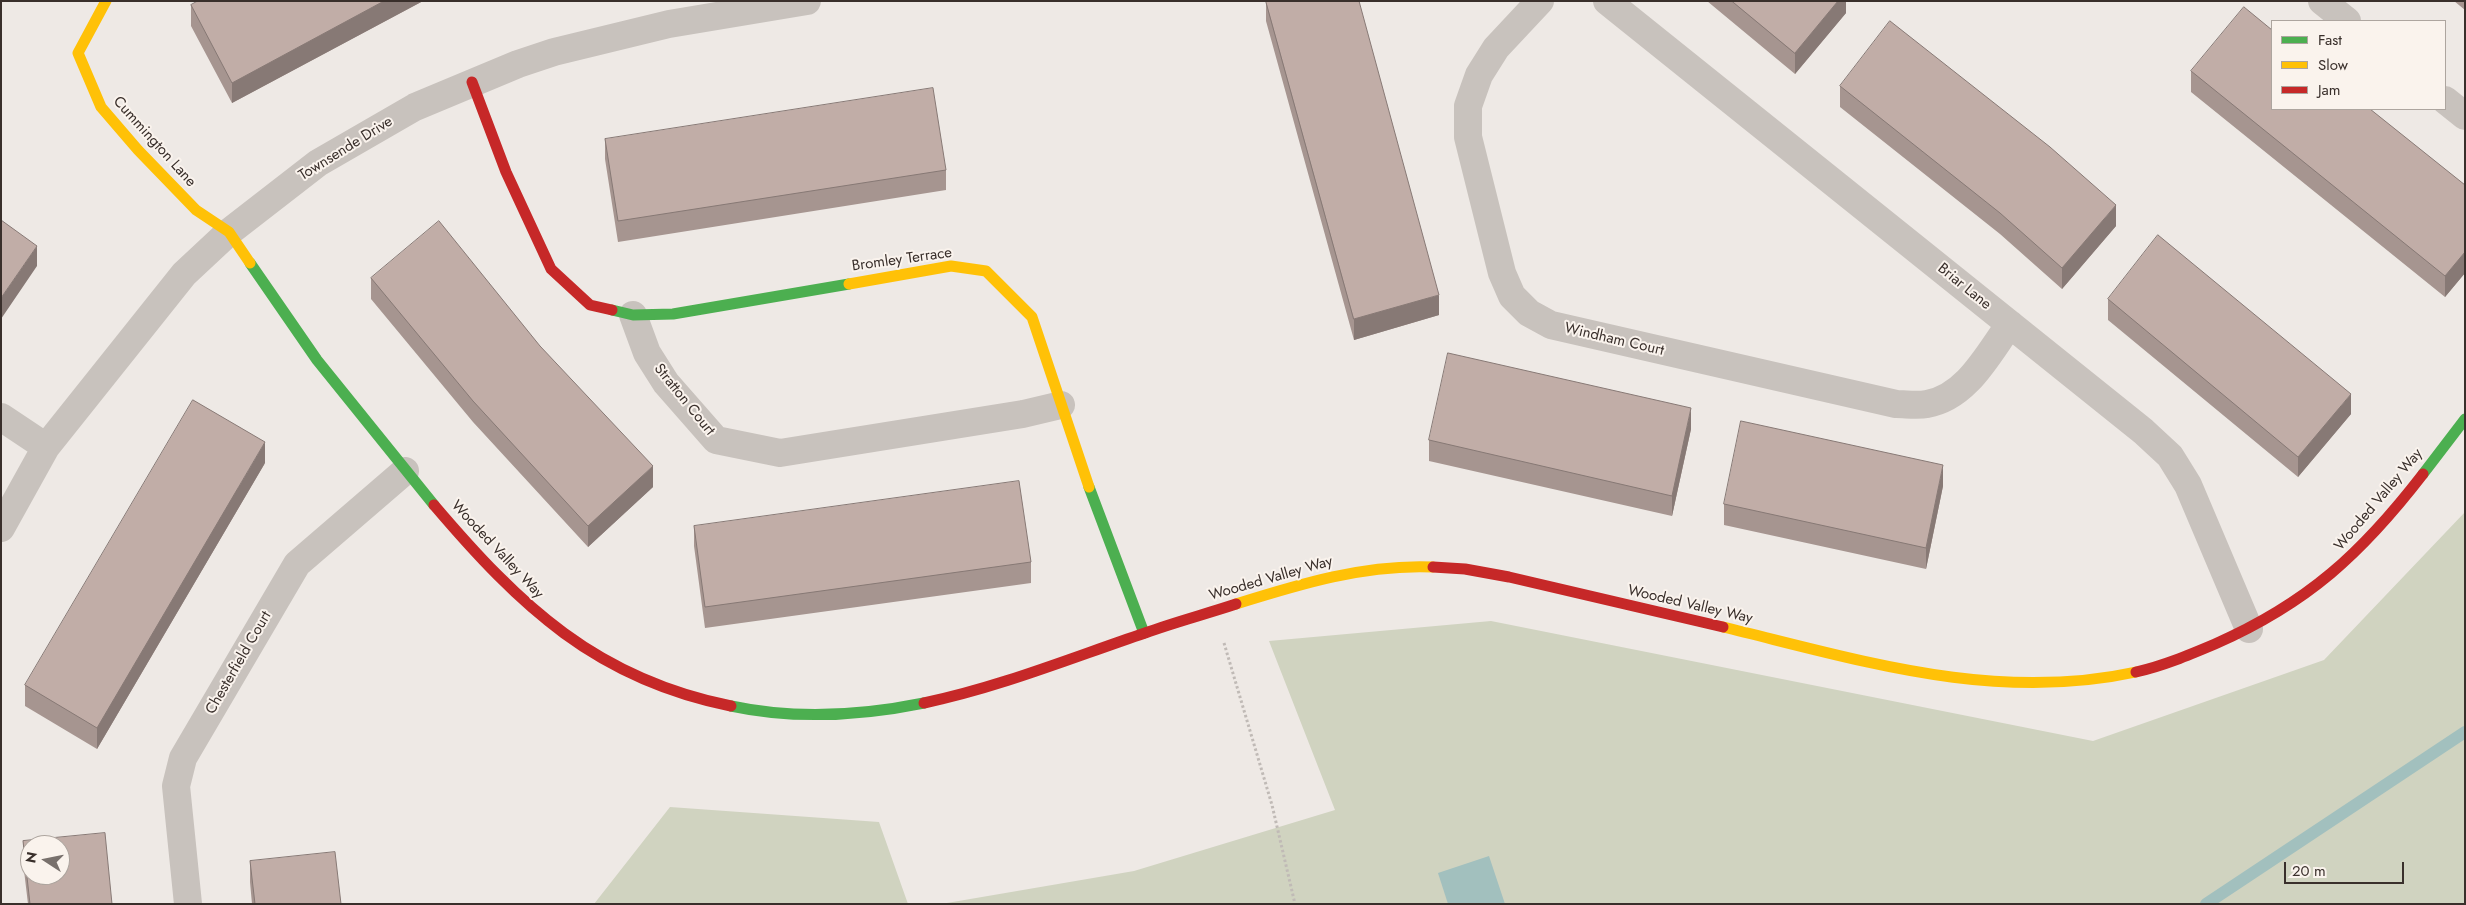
<!DOCTYPE html>
<html>
<head>
<meta charset="utf-8">
<style>
  body { margin:0 }
  #map { position:relative; width:2466px; height:905px; overflow:hidden; background:#eee9e5; font-family:Jost,sans-serif }
  canvas { display:block }
  .frame { position:absolute; inset:0; border:2px solid #392f2b; pointer-events:none }
  .legend { position:absolute; left:2271px; top:20px; width:175px; height:90px; box-sizing:border-box; background:#faf3ed; border:1px solid #ada59f; margin:0; padding:6px 9px; list-style:none; font-size:15px; color:#392f2b }
  .legend li { display:flex; align-items:center; gap:10px; height:25px }
  .legend b { width:25px; border:1px solid #ada59f }
  .north { position:absolute; left:20px; top:835px; width:50px; height:50px; box-sizing:border-box; background:#faf3ed; border:1px solid #ada59f; border-radius:50%; rotate:281deg; font-size:14px; font-weight:700; line-height:20px; text-align:center; color:#392f2b }
  .north::after { content:''; display:block; margin:auto; width:18px; height:22px; background:#78706c; clip-path:polygon(50% 0,100% 100%,50% 72%,0 100%) }
  .scale { position:absolute; left:2284px; top:862px; width:120px; height:22px; box-sizing:border-box; border:2px solid #392f2b; border-top:0; padding-left:6px; font-size:15px; line-height:18px; white-space:nowrap; color:#392f2b; -webkit-text-stroke:4px #faf3ed; paint-order:stroke }
</style>
</head>
<body>
<div id="map">
<canvas width="2466" height="905"></canvas>
<div class="frame"></div>
<ul class="legend">
<li><b style="height:6px;background:#4caf50"></b>Fast</li>
<li><b style="height:6px;background:#ffc107"></b>Slow</li>
<li><b style="height:6px;background:#c62828"></b>Jam</li>
</ul>
<div class="north">N</div>
<div class="scale">20 m</div>
</div>
<script>
const g = document.querySelector('canvas').getContext('2d');
g.lineJoin = 'round';
function fill(path, color) {
  g.fillStyle = color;
  g.fill(path, 'evenodd');
}
function strokePath(path, color, width, dash) {
  g.strokeStyle = color;
  g.lineWidth = width;
  g.lineCap = dash ? 'butt' : 'round';
  g.setLineDash(dash || []);
  g.stroke(path);
}
function label(font, color, halo, rows, align = 'center') {
  g.font = font + ' Jost,sans-serif';
  g.lineWidth = 4;
  g.setLineDash([]);
  g.textBaseline = 'middle';
  g.strokeStyle = halo;
  g.fillStyle = color;
  for (const [text, x, y, turn = 0] of rows) {
    g.save();
    g.translate(x, y);
    g.rotate((+turn || 0) * Math.PI / 180);
    g.textAlign = isNaN(turn) ? turn : align;
    if (halo) g.strokeText(text, 0, 0);
    g.fillText(text, 0, 0);
    g.restore();
  }
}
const green = new Path2D(`
  M2465 512V904H941L1134 871 1335 810 1269 641 1491 621 2093 741 2324 660Z
  M670 807 879 822 908 904H594Z`);
const water = new Path2D(`
  M1489 856 1505 904H1448L1438 873Z`);
const stream = new Path2D(`
  M2206 904 2465 732`);
const path = new Path2D(`
  M1224 643 1272 805 1295 904`);
const street = new Path2D(`
  M1540 1 1496 48 1479 75 1468 106V137L1502 273 1512 296 1529 313 1551 325 1896 404C1906 404 1917 406 1927 404 1967 397 1988 354 2010 324
  M1607 1 2143 431 2170 456 2188 485 2249 629
  M2322 1 2347 21
  M2445 100 2465 116
  M633 315 647 353 666 383 716 440 780 453 1023 414 1061 405
  M1 417 46 447
  M1 528 46 447 184 274 229 232 318 163 415 107 518 64 554 52 669 24 807 1
  M188 904 176 786 183 758 297 564 405 471`);
const fast = new Path2D(`
  M250 263 317 360 434 505
  M612 310 633 315 673 314 849 284
  M2423 474 2465 419
  M1089 487 1144 633
  M731 706C796 720 860 716 924 703`);
const slow = new Path2D(`
  M106 1 78 53 101 107 138 150 196 210 229 232 250 263
  M849 284 951 266 986 271 1032 317 1089 487
  M1236 604C1300 584 1365 564 1433 567
  M1723 627C1860 660 1994 703 2136 672`);
const jam = new Path2D(`
  M472 82 506 172 551 269 590 305 612 310
  M434 505C520 606 596 679 731 706
  M1433 567 1465 569 1509 577 1723 627
  M2136 672C2163 666 2189 655 2215 644 2308 603 2362 553 2423 474
  M924 703C1000 687 1071 658 1145 633 1175 622 1206 614 1236 604`);
const wall = new Path2D(`
  M423 1 232 103 191 26V5Z
  M1266 1 1439 315 1354 340 1266 21Z
  M1707 1H1846V13L1795 74Z
  M2454 1H2465V10Z
  M2191 71 2465 185V273L2445 297 2191 92Z
  M1840 86 2116 226 2062 289 2000 234 1840 107Z
  M605 139 946 170V190L618 242 605 159Z
  M371 278 653 487 588 547 473 422 371 299Z
  M2108 299 2351 414 2298 477 2108 320Z
  M1691 429 1672 516 1429 461V440Z
  M265 463 97 749 25 706V685Z
  M1943 486 1926 569 1724 525V504Z
  M694 526 1031 562V583L705 628 694 546Z
  M23 841 112 904H28L23 862Z
  M250 861 341 904H252L250 882Z`);
const shadedWall = new Path2D(`
  M384 1H423L232 103V83Z
  M1838 1H1846V13L1795 74V53Z
  M2116 205V226L2062 289V268Z
  M37 246V266L1 319V298Z
  M2465 252V273L2445 297V276Z
  M1439 295V315L1354 340V319Z
  M2351 394V414L2298 477V457Z
  M1691 408V429L1672 516V496Z
  M265 442V463L97 749V728Z
  M1943 465V486L1926 569V548Z
  M653 466V487L588 547V526Z`);
const building = new Path2D(`
  M198 1H384L232 83 191 5Z
  M1266 1H1359L1439 295 1354 319Z
  M1732 1H1838L1795 53Z
  M2244 7 2272 30V109H2370L2465 185V252L2445 276 2191 71Z
  M1890 21 2050 147 2116 205 2062 268 2000 213 1840 86Z
  M933 88 946 170 618 221 605 139Z
  M1 220 37 246 1 298Z
  M439 221 540 346 653 466 588 526 473 401 371 278Z
  M2158 235 2351 394 2298 457 2108 299Z
  M1448 353 1691 408 1672 496 1429 440Z
  M193 400 265 442 97 728 25 685Z
  M1741 421 1943 465 1926 548 1724 504Z
  M1019 481 1031 562 705 607 694 526Z
  M105 833 112 904H30L23 841ZM30 845H60V875H30Z
  M335 852 341 904H255L250 861Z`);
const streetNames = [
  ["Cummington Lane",154,142,48],
  ["Townsende Drive",346,149,-32],
  ["Bromley Terrace",902,260,-8],
  ["Briar Lane",1964,287,39],
  ["Windham Court",1614,340,13],
  ["Stratton Court",684,400,51],
  ["Wooded Valley Way",2379,500,-50],
  ["Wooded Valley Way",497,550,47],
  ["Wooded Valley Way",1271,579,-16],
  ["Wooded Valley Way",1690,605,13],
  ["Chesterfield Court",239,663,-60]
];
fill(green, '#d0d3c0');
fill(water, '#a2c0be');
strokePath(stream, '#a2c0be', 12);
strokePath(path, '#c0bab6', 3, [2.5, 2.5]);
strokePath(street, '#c8c2bd', 28);
strokePath(fast, '#4caf50', 11);
strokePath(slow, '#ffc107', 11);
strokePath(jam, '#c62828', 11);
fill(wall, '#a69590');
fill(shadedWall, '#877975');
fill(building, '#c1ada7');
strokePath(building, '#877975', 1);
label('15px', '#392f2b', '#faf3ed', streetNames);
</script>
</body>
</html>
